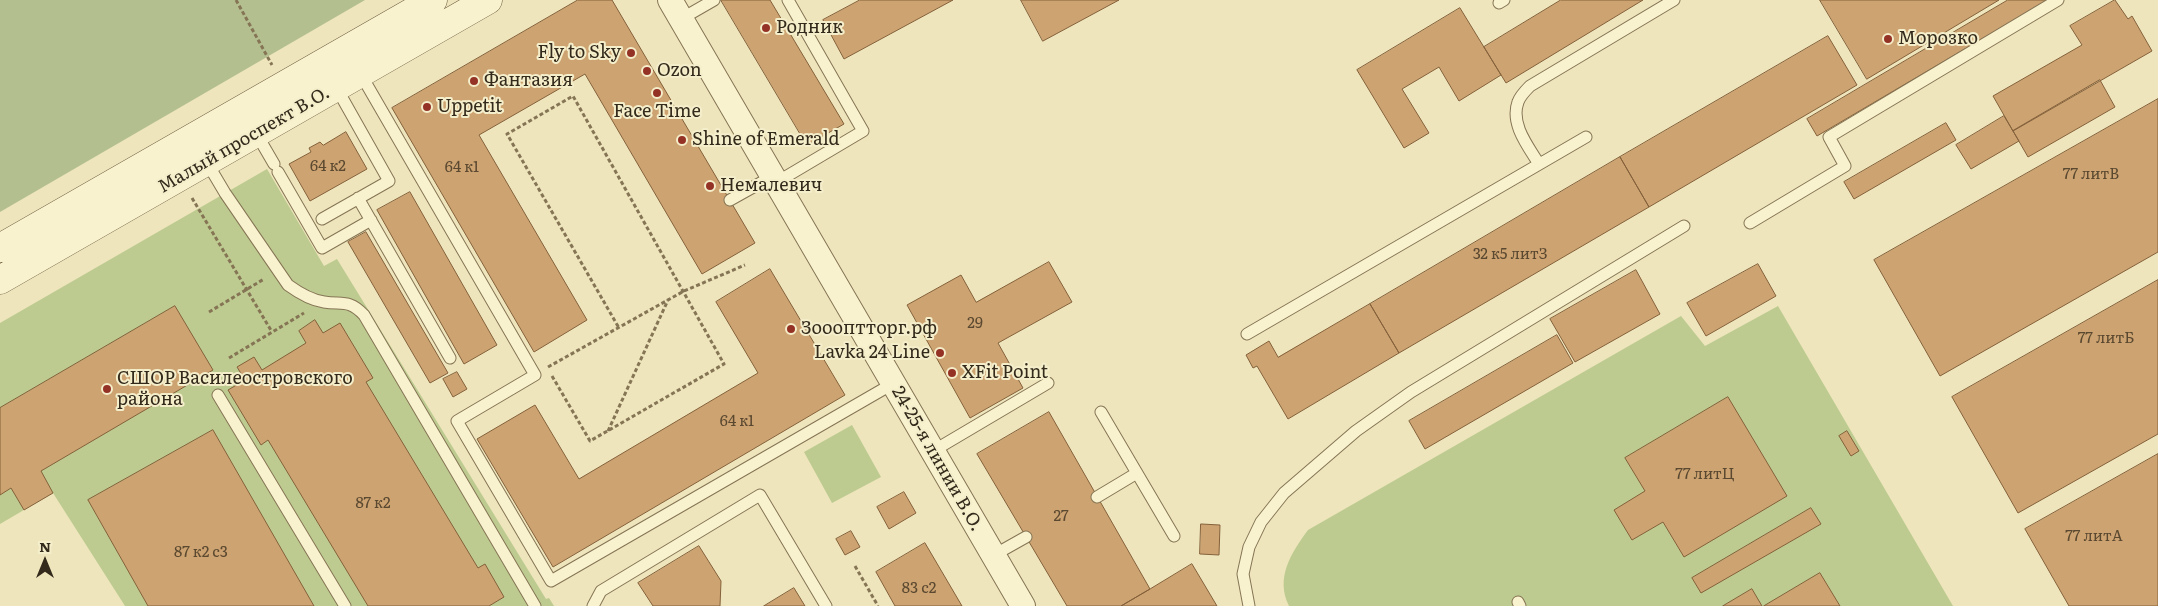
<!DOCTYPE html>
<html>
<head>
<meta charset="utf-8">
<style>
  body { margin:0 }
  #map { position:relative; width:2158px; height:606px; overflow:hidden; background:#eee5bc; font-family:Literata,serif }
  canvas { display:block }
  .north { position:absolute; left:20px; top:536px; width:50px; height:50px; -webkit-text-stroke:4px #f5eecb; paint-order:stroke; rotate:0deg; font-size:14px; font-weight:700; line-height:20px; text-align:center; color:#342a1b }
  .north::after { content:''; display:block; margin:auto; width:18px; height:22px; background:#342a1b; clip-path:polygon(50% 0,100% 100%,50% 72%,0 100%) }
</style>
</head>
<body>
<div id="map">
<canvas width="2158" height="606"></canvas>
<div class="north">N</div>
</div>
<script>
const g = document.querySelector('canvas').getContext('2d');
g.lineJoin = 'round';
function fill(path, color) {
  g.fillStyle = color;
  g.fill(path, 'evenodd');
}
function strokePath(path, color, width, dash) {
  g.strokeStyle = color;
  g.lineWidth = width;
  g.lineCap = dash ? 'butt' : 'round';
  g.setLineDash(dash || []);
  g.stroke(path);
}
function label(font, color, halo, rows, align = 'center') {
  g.font = font + ' Literata,serif';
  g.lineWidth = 4;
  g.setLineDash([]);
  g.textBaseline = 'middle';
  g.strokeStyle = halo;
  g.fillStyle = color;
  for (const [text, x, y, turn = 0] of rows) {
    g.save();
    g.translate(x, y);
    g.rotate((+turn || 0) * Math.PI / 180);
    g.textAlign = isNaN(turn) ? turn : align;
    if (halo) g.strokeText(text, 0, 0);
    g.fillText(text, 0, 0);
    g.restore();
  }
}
const green = new Path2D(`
  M267 169 324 266 337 259 546 599 549 598 554 606H125L53 493 0 524V323Z
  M1778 306 1953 606H1289C1275 578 1291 553 1308 530L1681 316 1705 346Z
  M852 425 881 477 832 503 804 452Z`);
const cemetery = new Path2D(`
  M0 0H365L0 212Z`);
const building = new Path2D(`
  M578 0H612L755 243 702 274 585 74 479 135 587 320 534 352 392 108Z
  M721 0H770L844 124 807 145Z
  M860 0H953L844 59 823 20Z
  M1021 0H1119L1043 41Z
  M1561 0H1643L1506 83 1484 47Z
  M1820 0H1999L1867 79Z
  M2008 0H2048L1817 136 1807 119Z
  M2115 0 2128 19 2132 16 2152 51 2013 131 1993 96 2082 45 2070 26Z
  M1460 8 1501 75 1459 101 1439 67 1402 89 1429 133 1404 148 1357 70Z
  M1828 36 1857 85 1649 207 1620 157Z
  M2100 80 2115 107 2028 157 2013 131Z
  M2158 99V252L1940 376 1874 260Z
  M2004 116 2019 141 1971 169 1956 145Z
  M1946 123 1956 140 1854 199 1844 182Z
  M346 132 367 169 310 201 289 164 311 152 309 148 320 142 323 145Z
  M1620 157 1649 207 1399 353 1370 304Z
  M410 192 497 345 464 364 377 210Z
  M366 232 448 373 430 383 348 242Z
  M1049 262 1072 302 998 343 1023 388 970 418 907 305 961 275 976 302Z
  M1758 264 1776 296 1706 336 1687 303Z
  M770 269 845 395 553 567 477 439 535 405 579 479 758 373 716 302Z
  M1636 270 1660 314 1575 362 1550 319Z
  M2158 280V434L2018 513 1952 397Z
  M1370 304 1399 353 1288 419 1257 366 1253 368 1246 355 1269 341 1278 357Z
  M175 306 213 370 41 471 53 493 24 510 11 488 0 495V408Z
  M315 320 323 333 340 323 373 378 366 382 478 568 485 564 504 597 489 606H368L268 440 261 445 228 390 245 380 237 367 254 357 262 370 306 343 299 331Z
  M1557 335 1573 363 1425 449 1409 421Z
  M457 372 467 389 453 397 443 379Z
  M1728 397 1787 496 1684 557 1663 522 1632 540 1614 510 1645 491 1625 458Z
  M1049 412 1150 589 1121 606H1067L977 454Z
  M213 430 314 606H148L88 500Z
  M1847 431 1859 451 1851 456 1839 436Z
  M2158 454V606H2069L2025 529Z
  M904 492 916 513 889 529 877 507Z
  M1811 508 1821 524 1701 593 1692 578Z
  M1201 524 1220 525 1219 555 1200 554Z
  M851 531 860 547 845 555 836 539Z
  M925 543 962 606H895L876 572Z
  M699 546 721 581 720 606H653L638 583Z
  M1192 564 1217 606H1121L1150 589Z
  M1820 573 1840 606H1764Z
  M794 588 805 606H764Z
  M1752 589 1762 606H1723Z`);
const path = new Path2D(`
  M236 0 272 65
  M192 198 272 332
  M209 312 264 279
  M229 358 304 313
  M548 367 684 291 745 265
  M552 376 590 441 724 364 573 96 507 134 619 328
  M608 431 668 300
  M855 566 878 606`);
const service = new Path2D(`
  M1499 3 1504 0
  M681 19 714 0
  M360 73 535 375 457 421 551 581 894 383
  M242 109 274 164
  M206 161 225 193 288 285C299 293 310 300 324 302 342 305 349 299 364 315L535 606
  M1539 164C1528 146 1510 124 1518 102 1520 96 1526 90 1530 86L1674 0
  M278 172 322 248 371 220
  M777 182 863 131 788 0
  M358 198 450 358
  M730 200 773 176
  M322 219 389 181 336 87
  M1750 223 1845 166 1829 137 2058 0
  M1247 334 1586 137
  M218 395 345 606
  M1101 412 1174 536
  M933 451 1048 383
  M1097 497 1137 473
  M994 555 1026 537
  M1518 602 1520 606
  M593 606 601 591 760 495 826 606
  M1249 606 1243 574 1249 547 1261 522 1284 493 1356 431 1411 392 1684 226`);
const minor = new Path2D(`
  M670 0 1023 606`);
const secondary = new Path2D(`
  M0 248 433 0
  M0 280 488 0`);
const markers = [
  [766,28,5,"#943225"],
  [1888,39,5,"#943225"],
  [631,53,5,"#943225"],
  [647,71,5,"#943225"],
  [474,81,5,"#943225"],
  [657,93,5,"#943225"],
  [427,107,5,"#943225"],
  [682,140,5,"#943225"],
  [710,186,5,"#943225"],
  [791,329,5,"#943225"],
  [940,353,5,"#943225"],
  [952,373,5,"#943225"],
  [107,389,5,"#943225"]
];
const numberNames = [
  ["64 к2",328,167],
  ["64 к1",462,168],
  ["77 литВ",2091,175],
  ["32 к5 литЗ",1510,255],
  ["29",975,324],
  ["77 литБ",2106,339],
  ["64 к1",737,422],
  ["77 литЦ",1705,475],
  ["87 к2",373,504],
  ["27",1061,517],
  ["77 литА",2094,537],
  ["87 к2 с3",201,553],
  ["83 с2",919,589]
];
const poiNames = [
  ["Родник",776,28],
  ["Морозко",1898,39],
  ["Fly to Sky",621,53,"right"],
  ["Ozon",657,71],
  ["Фантазия",484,81],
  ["Uppetit",437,107],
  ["Face Time",657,112,"center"],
  ["Shine of Emerald",692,140],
  ["Немалевич",720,186],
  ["Зоооптторг.рф",801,329],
  ["Lavka 24 Line",930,353,"right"],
  ["XFit Point",962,373],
  ["СШОР Василеостровского",117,379],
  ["района",117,400]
];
const streetNames = [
  ["Малый проспект В.О.",244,140,-30],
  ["24-25-я линии В.О.",937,459,60]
];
fill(green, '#bdcb90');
fill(cemetery, '#b4bf90');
fill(building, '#cda371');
strokePath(building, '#84613b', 1);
strokePath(service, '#857555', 13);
strokePath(minor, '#857555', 26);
strokePath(secondary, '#675639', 29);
strokePath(path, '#857555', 3, [4, 2.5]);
strokePath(service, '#f9f2cf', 11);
strokePath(minor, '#f9f2cf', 24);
strokePath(secondary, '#f9f2cf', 28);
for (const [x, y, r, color] of markers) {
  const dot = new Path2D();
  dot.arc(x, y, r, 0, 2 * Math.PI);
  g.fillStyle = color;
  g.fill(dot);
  strokePath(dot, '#f5eecb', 2);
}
label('15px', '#5a4830', null, numberNames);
label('18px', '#342a1b', '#f5eecb', poiNames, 'left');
label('18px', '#342a1b', '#f5eecb', streetNames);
</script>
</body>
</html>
